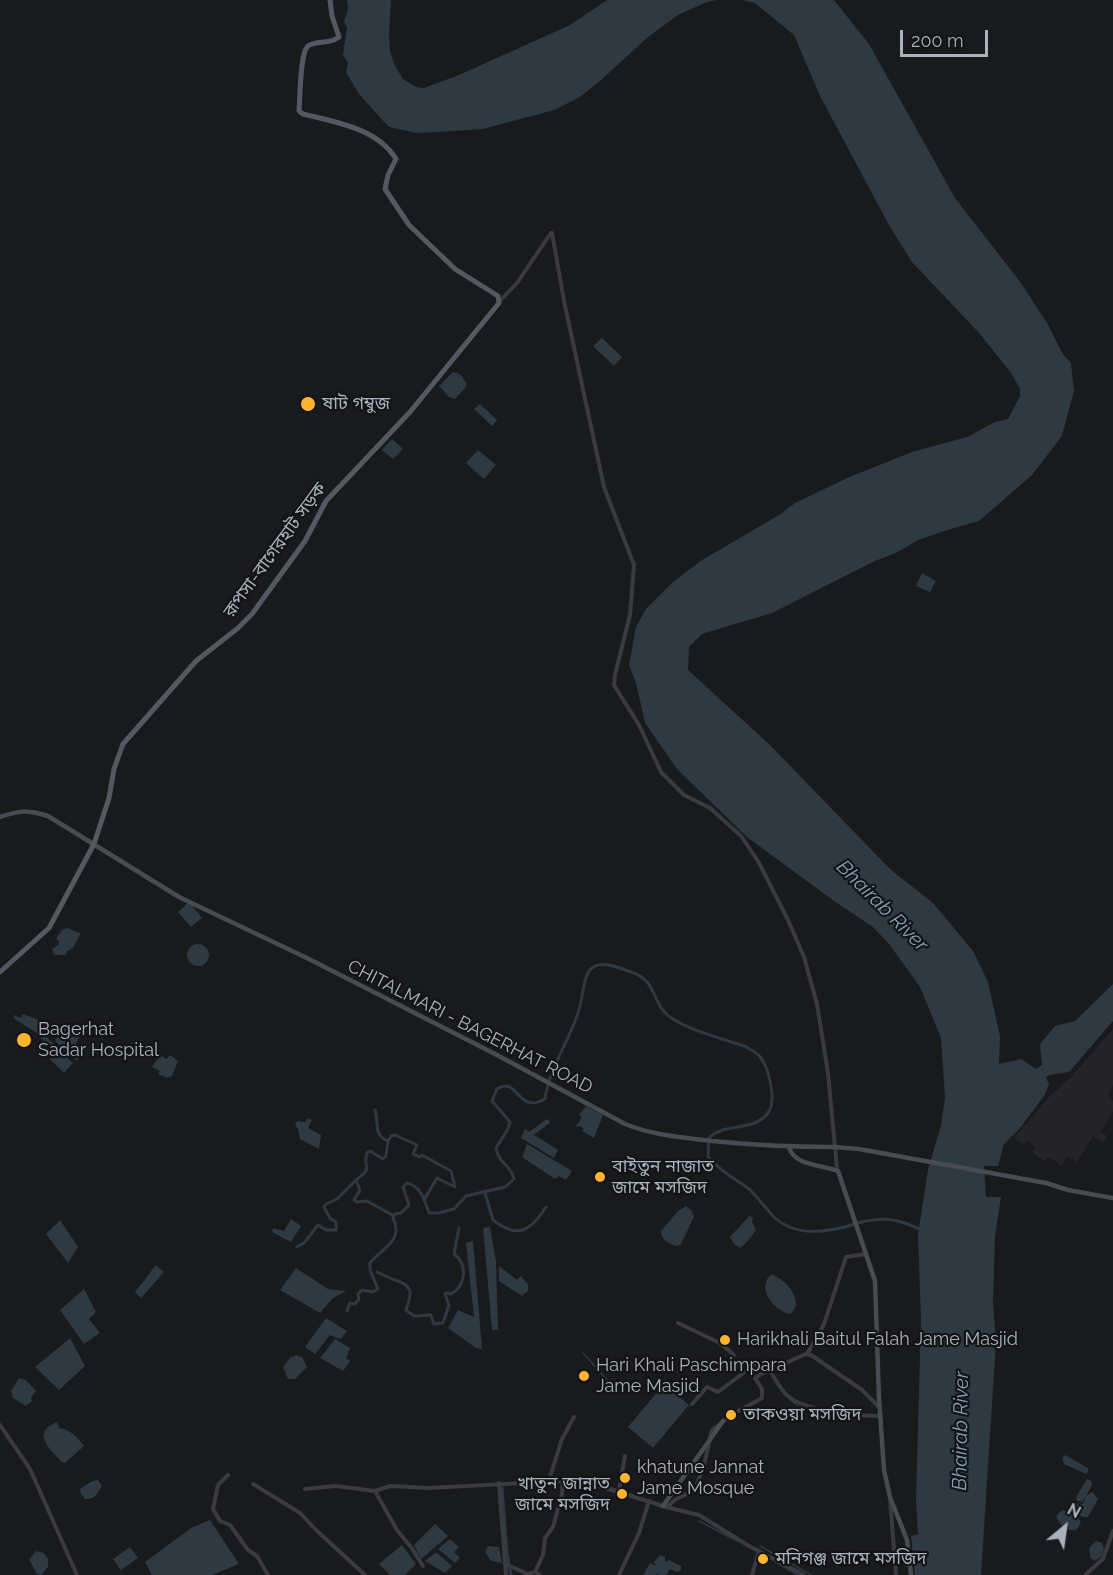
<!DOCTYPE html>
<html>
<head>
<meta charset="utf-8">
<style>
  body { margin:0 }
  #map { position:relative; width:1113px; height:1575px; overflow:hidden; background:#191a1c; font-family:Raleway,sans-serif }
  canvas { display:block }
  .north { position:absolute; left:1035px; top:1497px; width:60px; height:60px; -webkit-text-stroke:4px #141417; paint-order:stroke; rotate:29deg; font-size:16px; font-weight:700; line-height:24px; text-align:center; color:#abb1bc }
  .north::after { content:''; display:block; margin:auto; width:21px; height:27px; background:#abb1bc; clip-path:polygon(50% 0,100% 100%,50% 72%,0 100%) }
  .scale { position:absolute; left:900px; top:30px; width:88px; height:27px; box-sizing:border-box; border:3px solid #abb1bc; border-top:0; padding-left:8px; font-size:18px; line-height:21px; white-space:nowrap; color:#abb1bc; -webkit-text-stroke:4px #141417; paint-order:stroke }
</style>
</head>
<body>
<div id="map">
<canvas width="1113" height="1575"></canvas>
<div class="north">N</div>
<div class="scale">200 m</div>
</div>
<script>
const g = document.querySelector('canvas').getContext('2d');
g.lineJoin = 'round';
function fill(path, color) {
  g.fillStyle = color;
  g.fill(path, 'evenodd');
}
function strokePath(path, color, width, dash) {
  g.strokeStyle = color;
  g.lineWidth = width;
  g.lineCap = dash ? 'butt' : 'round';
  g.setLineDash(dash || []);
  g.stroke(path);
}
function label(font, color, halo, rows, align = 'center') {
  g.font = font + ' Raleway,"Noto Sans Bengali",sans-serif';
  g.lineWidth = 4.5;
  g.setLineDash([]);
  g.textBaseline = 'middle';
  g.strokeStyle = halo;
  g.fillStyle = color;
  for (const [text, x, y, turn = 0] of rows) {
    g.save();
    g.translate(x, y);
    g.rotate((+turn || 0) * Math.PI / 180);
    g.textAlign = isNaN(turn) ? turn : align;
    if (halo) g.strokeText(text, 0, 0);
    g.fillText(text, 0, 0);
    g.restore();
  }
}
const built = new Path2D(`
  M1113 1029V1085L1108 1096 1113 1101V1111L1101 1132 1107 1136 1104 1143 1093 1136 1077 1162 1067 1156 1062 1166 1049 1157 1044 1161 1032 1152 1035 1146 1027 1141 1023 1145 1014 1138 1049 1097 1073 1075Z`);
const water = new Path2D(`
  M347 0H391L389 34 390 51 395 66 403 79 416 87 424 88 459 75 570 25 607 0H716L707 2 678 15 648 37 601 80 580 97 554 110 483 129 438 132 416 133 389 127 376 113 359 94 346 72 348 63 343 55 347 27 344 22 348 9Z
  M742 0H834L869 44 955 198 1021 283 1047 323 1062 353 1071 363 1074 391 1062 436 1032 475 979 521 947 530 918 540 896 553 875 561 772 613 702 634 689 647 688 670 770 745 890 869 933 903 973 951 988 982 1000 1036 999 1064 1021 1059 1036 1069 1042 1065 1040 1044 1055 1026 1075 1021 1113 984V1021L1070 1071C1062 1075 1053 1072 1046 1077L1049 1085 1044 1096 1020 1128 1004 1144 998 1166H984L986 1197H1001L995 1236 993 1302 996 1342 981 1575H915L911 1536 918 1534 916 1500 921 1320 918 1234 928 1170 941 1125 945 1098 941 1038 920 987 889 944 873 927 834 901 747 837 677 769 645 723 636 683 629 665 636 627 646 609 673 582 702 560 779 515 795 503 847 478 912 452 967 437 995 422 1008 419 1020 396V389L1011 373 980 334 912 262 890 227 820 96 794 35 755 3Z
  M602 338 622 357 614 366 593 346Z
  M453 372 460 374 467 384 466 387 455 399 449 397 439 386Z
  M480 404 497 420 492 426 474 409Z
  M392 439 403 449 393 459 382 450Z
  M478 450 496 465 484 479 466 463Z
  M922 573 936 581 930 592 916 586Z
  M189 902 202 918 191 927 178 912Z
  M67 928 80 933V935L73 948 67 951 66 955H54L52 949 58 945 59 941 56 939 62 930Z
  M187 955a11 11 0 1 1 22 0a11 11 0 1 1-22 0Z
  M23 1014 44 1022 48 1039 59 1047 49 1057 41 1048 46 1044 37 1033 13 1018 15 1015 20 1018Z
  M64 1027 81 1034 75 1045 84 1052 77 1061 55 1041Z
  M59 1050 73 1063 64 1073 50 1059Z
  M160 1055 167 1059 170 1055 178 1061 172 1076 167 1078 158 1074 160 1071 152 1067Z
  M586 1106 603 1115 594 1138 582 1131 584 1129 580 1126 575 1128 582 1117 579 1115Z
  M308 1118 312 1120 308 1128 321 1135 319 1149 300 1139 298 1129 295 1125 297 1121 305 1122Z
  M525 1129 558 1150 554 1158 521 1138Z
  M527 1144 572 1171 566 1180 559 1176 555 1179 522 1157Z
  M686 1206 692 1211 694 1217 681 1244 678 1246C670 1245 661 1240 661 1231L678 1211Z
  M750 1215 753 1219 752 1222 756 1230 747 1242 740 1248 734 1244 730 1237Z
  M291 1219 301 1226 291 1242 272 1232 273 1228 284 1231Z
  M60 1220 78 1247 68 1263 46 1234Z
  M490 1227 496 1261 498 1330H492L483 1228Z
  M473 1241 482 1349 476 1348 448 1328 458 1310 474 1317 466 1243Z
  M156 1265 164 1272 141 1298 135 1292Z
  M499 1266 517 1280 521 1276 528 1285V1291L522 1296 499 1281Z
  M296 1268 328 1289 346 1291 333 1298 320 1313 280 1290Z
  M772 1274C785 1281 796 1290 796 1306L791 1314C774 1312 755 1287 772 1274Z
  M84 1289 96 1312 89 1319 100 1333 84 1344 60 1310Z
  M326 1318 347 1331 341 1339 330 1335 315 1354 305 1347Z
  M70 1338 85 1366 59 1390 35 1367Z
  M335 1339 350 1348 346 1358 350 1361 343 1371 320 1358Z
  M296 1355 302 1357 307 1367 295 1379H288L283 1367 290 1358Z
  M19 1378 26 1380 36 1391 31 1398 32 1401 26 1406 13 1398 11 1391Z
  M664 1384 689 1405 653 1448 628 1427Z
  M57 1422 59 1428C70 1429 78 1438 84 1446L65 1463 62 1462C55 1454 35 1438 48 1427 51 1425 54 1424 57 1422Z
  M1065 1455 1088 1468V1472L1086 1474 1064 1464 1062 1458Z
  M1087 1479 1091 1481 1092 1485 1086 1496 1092 1492 1098 1499 1088 1517C1082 1518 1075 1514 1072 1509L1074 1503 1083 1504 1086 1496 1082 1502 1077 1501 1076 1497Z
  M98 1480 102 1486C98 1493 94 1500 85 1499L81 1494 80 1489 92 1481Z
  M1062 1510C1071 1512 1078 1515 1081 1523L1076 1530C1067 1532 1059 1524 1056 1516Z
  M210 1520 239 1564 212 1575H152L145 1562 191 1528Z
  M435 1524 448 1536 421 1559 414 1545Z
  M450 1539 459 1547 454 1552 460 1558 455 1563 438 1549Z
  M1096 1541 1102 1543 1104 1549 1101 1557 1094 1561 1090 1557 1089 1548Z
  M402 1545 416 1564 405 1575H390L379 1564Z
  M488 1546 499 1547 502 1563 491 1561 485 1552Z
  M130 1547 138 1558 121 1570 113 1559Z
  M36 1551 44 1553 48 1559V1567L41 1575 37 1574 29 1560Z
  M436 1552 452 1566 445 1573 425 1561Z
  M660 1555 665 1557V1562L669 1560 681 1566V1570L677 1572 670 1569 666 1575H658L659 1572 656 1575H643L650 1563 656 1566 654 1562Z`);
const stream = new Path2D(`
  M583 1353 608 1381
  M789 1399 799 1407 803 1408
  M603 1485 633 1495
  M699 1521 739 1542
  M760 1546 811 1575
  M775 1562 798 1575`);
const canal = new Path2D(`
  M746 1047C752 1050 758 1053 761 1058 769 1069 777 1101 768 1113 754 1132 725 1122 709 1138L708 1157C720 1171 734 1178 749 1189 758 1197 765 1208 774 1217 796 1238 829 1232 855 1224
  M375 1110C379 1121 373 1136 388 1141L386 1156 383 1159 370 1151 367 1153C362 1170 375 1166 356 1180L360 1190 354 1200 357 1202 367 1201 394 1216
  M388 1141 391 1136 395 1135 417 1145 413 1154 420 1157 422 1155 451 1171 455 1187 437 1178 424 1200
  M485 1193 493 1220C517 1239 530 1232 546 1207
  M858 1223C885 1216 898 1219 922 1230
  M297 1247 304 1243 318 1225 326 1230H336V1222L330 1218 324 1207 326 1204 337 1199 356 1180
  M377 1272C383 1275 389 1278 395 1280 414 1286 412 1293 406 1310L414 1316 431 1315 434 1324 443 1323 449 1305 445 1294 446 1293 451 1294C466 1286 468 1264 454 1254L459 1228
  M347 1311 350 1303 355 1304 359 1299 358 1294 362 1290 373 1292 378 1289 370 1270V1263C383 1248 404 1240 393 1218L395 1214 401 1213 409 1205 403 1187 407 1183C421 1186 425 1201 429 1213H438L454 1209 466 1196 505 1187 514 1179C512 1166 498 1163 496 1148L508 1129 510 1122 492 1101 497 1089C518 1075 517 1115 545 1099 549 1069 569 1041 578 1013 587 987 579 953 620 968 630 972 641 974 648 983 656 994 658 1009 670 1017 690 1031 724 1039 747 1047
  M502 1488 507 1553 511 1575`);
const river = new Path2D(`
  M532 1133 547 1122`);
const tertiary = new Path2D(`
  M552 233 564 301 604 487 634 565 630 615 615 675 614 685 639 725 661 772 684 795 710 808 741 836 758 861 788 920 804 957 817 1004 828 1073 837 1169
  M500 301 517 283 551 233
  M678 1323 720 1343 734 1355
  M807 1354 824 1324 846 1257 866 1254
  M770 1371C776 1380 781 1391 789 1397 806 1411 858 1416 880 1416
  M692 1404 707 1387 718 1392 754 1365
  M0 1425 30 1469 77 1575
  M228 1475 218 1485 213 1509 220 1521 230 1525 248 1550 257 1556 268 1575
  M549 1480 562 1439 574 1417
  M499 1483 506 1575
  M253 1484 300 1513 315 1529 365 1575
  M305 1489 336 1486 375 1491 390 1486 429 1488 580 1480 666 1507 699 1515 749 1546 804 1575
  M375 1491 397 1530 411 1547 423 1566
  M619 1491 625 1456
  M890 1498 896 1575
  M667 1507 676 1499 695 1490 704 1465 712 1430 733 1414 762 1398V1389L755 1378 761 1374 806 1354 811 1355 862 1390 879 1407
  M505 1564 528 1574 535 1572 540 1575
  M535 1572 543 1555 545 1538 553 1527 562 1494 563 1480
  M619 1575 639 1533 649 1501
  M752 1575 759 1551
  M1085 1575 1103 1559 1113 1531`);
const secondary = new Path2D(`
  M0 817C20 810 27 810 48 816L179 897 309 959 497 1055 625 1124C656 1136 680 1137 712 1141 752 1145 790 1147 830 1147
  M789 1147C794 1166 823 1165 838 1171L875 1281 879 1398 884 1470 890 1497 907 1540 911 1575
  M835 1147 859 1149 1046 1183 1068 1190 1113 1198
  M663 1506 723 1421`);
const primary = new Path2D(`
  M0 972 49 928 94 844 109 798 114 769 123 744 196 661 238 628 252 614 305 541 326 501 410 412 499 303 498 296 455 269 409 225 385 189 388 175 396 159C377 128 335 122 303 114L299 111C300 100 300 52 308 46 317 40 329 45 339 37L332 16 330 0`);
const secondaryBridge = new Path2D(`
  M830 1147H835`);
const markers = [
  [308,404,8,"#ffb42f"],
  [24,1040,8,"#ffb42f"],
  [600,1177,6,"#ffb42f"],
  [725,1340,6,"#ffb42f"],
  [584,1376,6,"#ffb42f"],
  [731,1415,6,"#ffb42f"],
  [625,1478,6,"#ffb42f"],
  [622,1494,6,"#ffb42f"],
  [763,1559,6,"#ffb42f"]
];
const poiNames = [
  ["ষাট গম্বুজ",322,404],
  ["Bagerhat",38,1030],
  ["Sadar Hospital",38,1051],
  ["বাইতুন নাজাত",612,1167],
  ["জামে মসজিদ",612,1188],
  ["Harikhali Baitul Falah Jame Masjid",737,1340],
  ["Hari Khali Paschimpara",596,1366],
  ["Jame Masjid",596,1387],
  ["তাকওয়া মসজিদ",743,1415],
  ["khatune Jannat",637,1468],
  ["Jame Mosque",637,1489],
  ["খাতুন জান্নাত",610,1484,"right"],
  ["জামে মসজিদ",610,1505,"right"],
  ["মনিগঞ্জ জামে মসজিদ",775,1559]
];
const streetNames = [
  ["রূপসা-বাগেরহাট সড়ক",275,550,-54],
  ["CHITALMARI - BAGERHAT ROAD",470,1027,27]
];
const waterNames = [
  ["Bhairab River",882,906,45],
  ["Bhairab River",961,1431,-89]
];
fill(built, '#252529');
fill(water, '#2e3942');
strokePath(stream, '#2e3942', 1.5);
strokePath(canal, '#2e3942', 3);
strokePath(river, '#2e3942', 5);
strokePath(tertiary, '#3a3b41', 4);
strokePath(secondary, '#484b52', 4.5);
strokePath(primary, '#565861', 5);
strokePath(secondaryBridge, '#484b52', 4.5);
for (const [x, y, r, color] of markers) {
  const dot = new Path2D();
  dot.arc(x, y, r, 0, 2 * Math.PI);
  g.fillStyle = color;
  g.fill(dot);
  strokePath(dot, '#141417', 2);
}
label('18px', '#abb1bc', '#141417', poiNames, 'left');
label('18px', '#abb1bc', '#141417', streetNames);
label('italic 20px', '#80a0b9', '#141417', waterNames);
</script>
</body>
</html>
